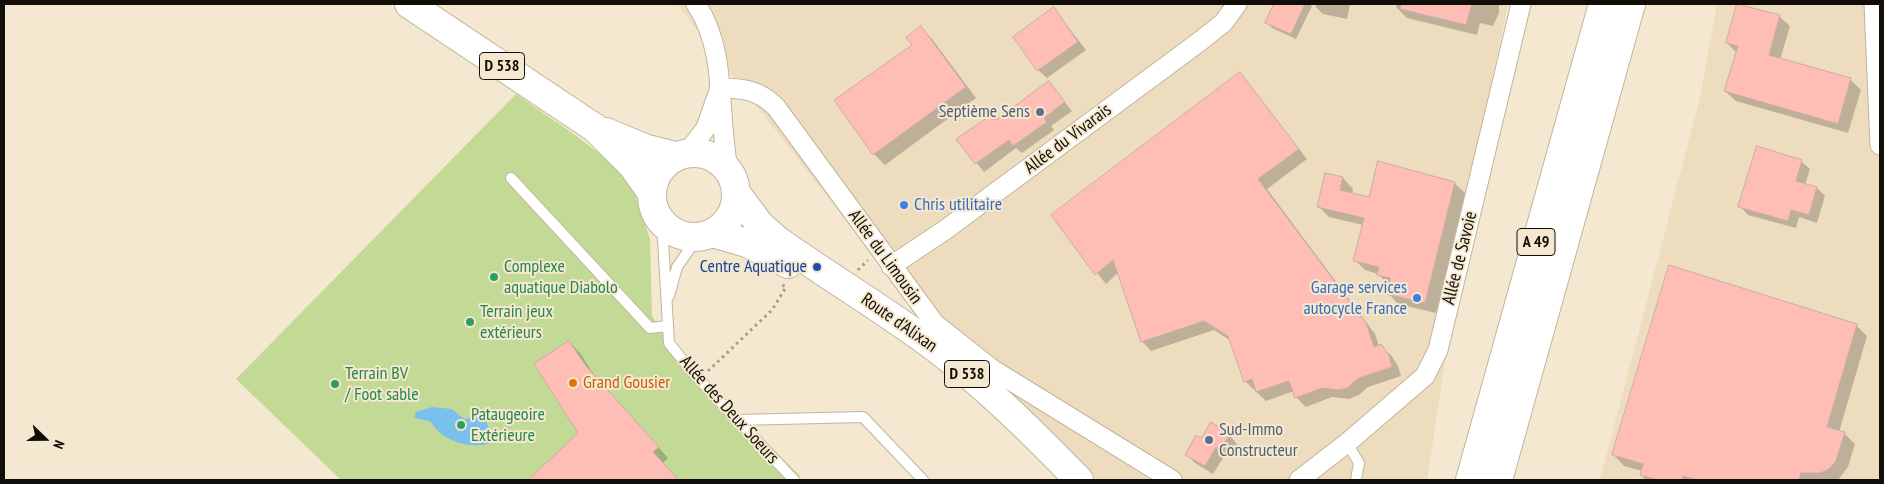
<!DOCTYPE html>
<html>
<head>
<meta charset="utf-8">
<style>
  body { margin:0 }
  #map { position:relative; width:1884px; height:484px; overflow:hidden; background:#f5e8d0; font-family:"PT Sans Narrow",sans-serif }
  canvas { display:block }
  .frame { position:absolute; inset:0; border:5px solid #120d06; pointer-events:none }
  .north { position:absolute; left:20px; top:414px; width:50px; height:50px; -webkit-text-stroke:4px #f5e8d0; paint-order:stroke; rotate:112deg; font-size:14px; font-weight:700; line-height:20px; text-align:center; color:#120d06 }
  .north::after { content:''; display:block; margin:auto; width:18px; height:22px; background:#120d06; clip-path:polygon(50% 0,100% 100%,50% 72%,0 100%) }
</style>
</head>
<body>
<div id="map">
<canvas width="1884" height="484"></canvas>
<div class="frame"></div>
<div class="north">N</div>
</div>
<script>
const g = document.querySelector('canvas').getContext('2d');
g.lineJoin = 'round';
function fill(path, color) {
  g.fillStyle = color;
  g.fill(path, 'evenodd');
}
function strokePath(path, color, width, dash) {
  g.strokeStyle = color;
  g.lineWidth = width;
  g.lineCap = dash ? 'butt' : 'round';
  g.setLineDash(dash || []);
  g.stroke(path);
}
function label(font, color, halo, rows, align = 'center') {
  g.font = font + ' "PT Sans Narrow",sans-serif';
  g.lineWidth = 4;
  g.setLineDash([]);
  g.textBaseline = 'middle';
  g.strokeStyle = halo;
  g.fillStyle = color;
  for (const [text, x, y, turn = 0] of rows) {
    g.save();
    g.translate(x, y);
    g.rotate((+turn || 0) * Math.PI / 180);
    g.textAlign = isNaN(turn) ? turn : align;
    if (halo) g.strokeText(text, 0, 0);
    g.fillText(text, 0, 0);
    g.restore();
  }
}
const built = new Path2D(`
  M677 4H1508L1479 139 1427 480H1090L932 331Z
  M1717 4H1880V480H1600L1700 98Z`);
const green = new Path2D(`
  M516 94 575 135 609 161 631 182 650 239 652 316 669 343 800 476 796 480H341L236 379Z`);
const water = new Path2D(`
  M432 407 452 409 464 419 476 417 486 421 492 435 490 443C473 449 450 443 437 430 434 427 433 423 429 421L414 418 416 412Z`);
const shadow = new Path2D(`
  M1275 4H1309L1312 6 1296 39 1272 28 1267 22Z
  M1316 4H1350L1347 19 1323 14 1316 7Z
  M1397 4H1499V13L1493 26 1480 23 1477 35 1407 18 1396 7Z
  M1054 9 1086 50 1047 78 1038 70Z
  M1779 16 1790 26 1780 60 1850 79 1861 90 1848 133 1736 101 1725 91 1737 53 1727 43Z
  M921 28 932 39 976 98 885 165 874 154Z
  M1240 74 1307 159 1267 189 1375 334 1379 346 1391 355 1398 366 1401 376 1368 387 1359 395 1349 399 1332 397 1306 407 1296 397 1294 391 1266 401 1245 381 1231 341 1214 330 1151 351 1142 341 1118 273 1106 284 1052 216Z
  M1049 83 1072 111 1051 126 1054 130 1022 153 1016 148 984 172 958 140 996 121Z
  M1801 161 1810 169 1805 185 1817 188 1825 196 1817 223 1799 217 1796 228 1748 215 1740 206Z
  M1326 175 1343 178 1353 189 1352 194 1370 198 1454 183 1465 193 1436 313 1398 304 1388 293 1389 285 1378 274 1365 270 1355 260 1363 225 1329 217 1318 206Z
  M1856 325 1867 336 1839 432 1844 433 1855 444 1848 467 1838 480H1646L1641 475 1642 471 1624 466 1614 455Z
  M569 342 580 353 596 378 668 458 663 463 678 480H530L580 433Z
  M1229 435 1237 444 1229 457 1225 455 1213 474 1195 463 1187 454 1202 439Z`);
const building = new Path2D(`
  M1274 4H1305L1291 34 1265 23Z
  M1401 4H1472L1466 25 1400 9Z
  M1737 4 1780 15 1769 55 1851 78 1838 124 1724 91 1738 46 1726 43Z
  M1054 7 1078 42 1037 71 1013 37Z
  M921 26 966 87 873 155 834 100 912 45 906 38Z
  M1240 72 1299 149 1258 179 1366 323 1374 347 1381 344 1389 355 1392 367 1359 378 1347 388 1339 390 1322 388 1295 398 1289 381 1256 392 1252 379 1244 382 1228 336 1204 321 1141 342 1113 260 1095 275 1051 215Z
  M1049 81 1065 102 1044 118 1047 122 1013 146 1009 140 975 164 956 139 991 115 995 120Z
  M1757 146 1802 160 1796 181 1817 187 1809 215 1791 210 1788 221 1738 207Z
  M1378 161 1455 182 1425 303 1386 294 1390 278 1377 275 1379 267 1353 261 1364 218 1317 207 1325 173 1343 177 1340 190 1369 197Z
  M1669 265 1857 324 1827 427 1845 432 1836 461 1829 469 1820 473H1801L1799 480H1697L1683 476 1682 480H1658L1640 475 1643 464 1612 455Z
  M569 341 586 366 659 447 653 452 679 480H528L578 433 534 364Z
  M1211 422 1230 434 1220 450 1216 447 1205 466 1185 455 1196 435 1201 438Z`);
const path = new Path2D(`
  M858 270 868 260
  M708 371 772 310 786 287 782 285`);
const service = new Path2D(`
  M511 178 650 328 667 326
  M662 222 669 343 694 374 794 480
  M669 296 677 267 698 237
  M737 420 863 417 923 480
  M1347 443 1359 463 1356 480`);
const minor = new Path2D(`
  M696 4C728 52 717 114 728 168
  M1874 4 1880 145
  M719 88C743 88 759 90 776 107L935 324 992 369 1172 480
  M687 153 706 128 717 96
  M891 266 945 230 1199 42 1223 23 1237 4
  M1299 480 1347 443 1425 376 1438 350 1521 4`);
const primary = new Path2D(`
  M409 4 595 128 632 165 652 193
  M606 132 644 148 675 156
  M652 195a42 42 0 1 1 84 0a42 42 0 1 1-84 0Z
  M737 194 760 225 777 240C829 277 885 310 937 349 988 388 1034 434 1079 480
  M713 233 747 243 788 264`);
const motorway = new Path2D(`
  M1470 480 1603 4
  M1498 480 1631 4`);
const markers = [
  [1040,112,5,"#5c6f8a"],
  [904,205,5,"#3f7fe0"],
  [817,267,5,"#1a4fb4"],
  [494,277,5,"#2e9e5b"],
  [1417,298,5,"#3f7fe0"],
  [470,322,5,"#2e9e5b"],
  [573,383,5,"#e8710a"],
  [335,384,5,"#2e9e5b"],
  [461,425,5,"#2e9e5b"],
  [1209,440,5,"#5c6f8a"]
];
const shields = [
  [502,66,45],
  [1536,242,38],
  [967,374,45]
];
const shieldNames = [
  ["D 538",502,66],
  ["A 49",1536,242],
  ["D 538",967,374]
];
const serviceNames = [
  ["Septième Sens",1030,112],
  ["Sud-Immo",1219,430,"left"],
  ["Constructeur",1219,451,"left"]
];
const streetNames = [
  ["Allée du Vivarais",1068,139,-37],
  ["Allée du Limousin",885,257,54],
  ["Allée de Savoie",1460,258,-76],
  ["Route d'Alixan",899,323,35],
  ["Allée des Deux Soeurs",729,410,48]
];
const shopNames = [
  ["Chris utilitaire",914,205],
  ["Garage services",1407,288,"right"],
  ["autocycle France",1407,309,"right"]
];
const leisureNames = [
  ["Complexe",504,267],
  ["aquatique Diabolo",504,288],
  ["Terrain jeux",480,312],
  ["extérieurs",480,333],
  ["Terrain BV",345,374],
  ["/ Foot sable",345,395],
  ["Pataugeoire",471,415],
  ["Extérieure",471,436]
];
const transitNames = [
  ["Centre Aquatique",807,267]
];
const foodNames = [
  ["Grand Gousier",583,383]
];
fill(built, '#eedcbe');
fill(green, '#c2da95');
fill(water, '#7ac0ed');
fill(shadow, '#0003');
fill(building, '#febdb5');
strokePath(building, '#caadaa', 1);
strokePath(service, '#c1b49d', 12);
strokePath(minor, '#c1b49d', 21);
strokePath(primary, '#c1b49d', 30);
strokePath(motorway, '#c1b49d', 30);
strokePath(path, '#a59b89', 3, [2.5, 4]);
strokePath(service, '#fff', 10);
strokePath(minor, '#fff', 19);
strokePath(primary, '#fff', 28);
strokePath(motorway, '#fff', 28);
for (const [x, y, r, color] of markers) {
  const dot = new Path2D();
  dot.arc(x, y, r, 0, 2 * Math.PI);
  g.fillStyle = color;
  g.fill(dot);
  strokePath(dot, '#f5e8d0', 2);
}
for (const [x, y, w] of shields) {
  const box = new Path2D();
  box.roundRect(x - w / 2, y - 13.5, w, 27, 4);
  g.fillStyle = '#f5e8d0';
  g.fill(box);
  strokePath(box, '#120d06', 1);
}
label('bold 16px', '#120d06', null, shieldNames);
label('18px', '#4e5e75', '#f5e8d0', serviceNames, 'right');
label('18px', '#120d06', '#f5e8d0', streetNames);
label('18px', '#366cbe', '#f5e8d0', shopNames, 'left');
label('18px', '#27864d', '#f5e8d0', leisureNames, 'left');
label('18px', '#164399', '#f5e8d0', transitNames, 'right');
label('18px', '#c56008', '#f5e8d0', foodNames, 'left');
</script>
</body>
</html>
